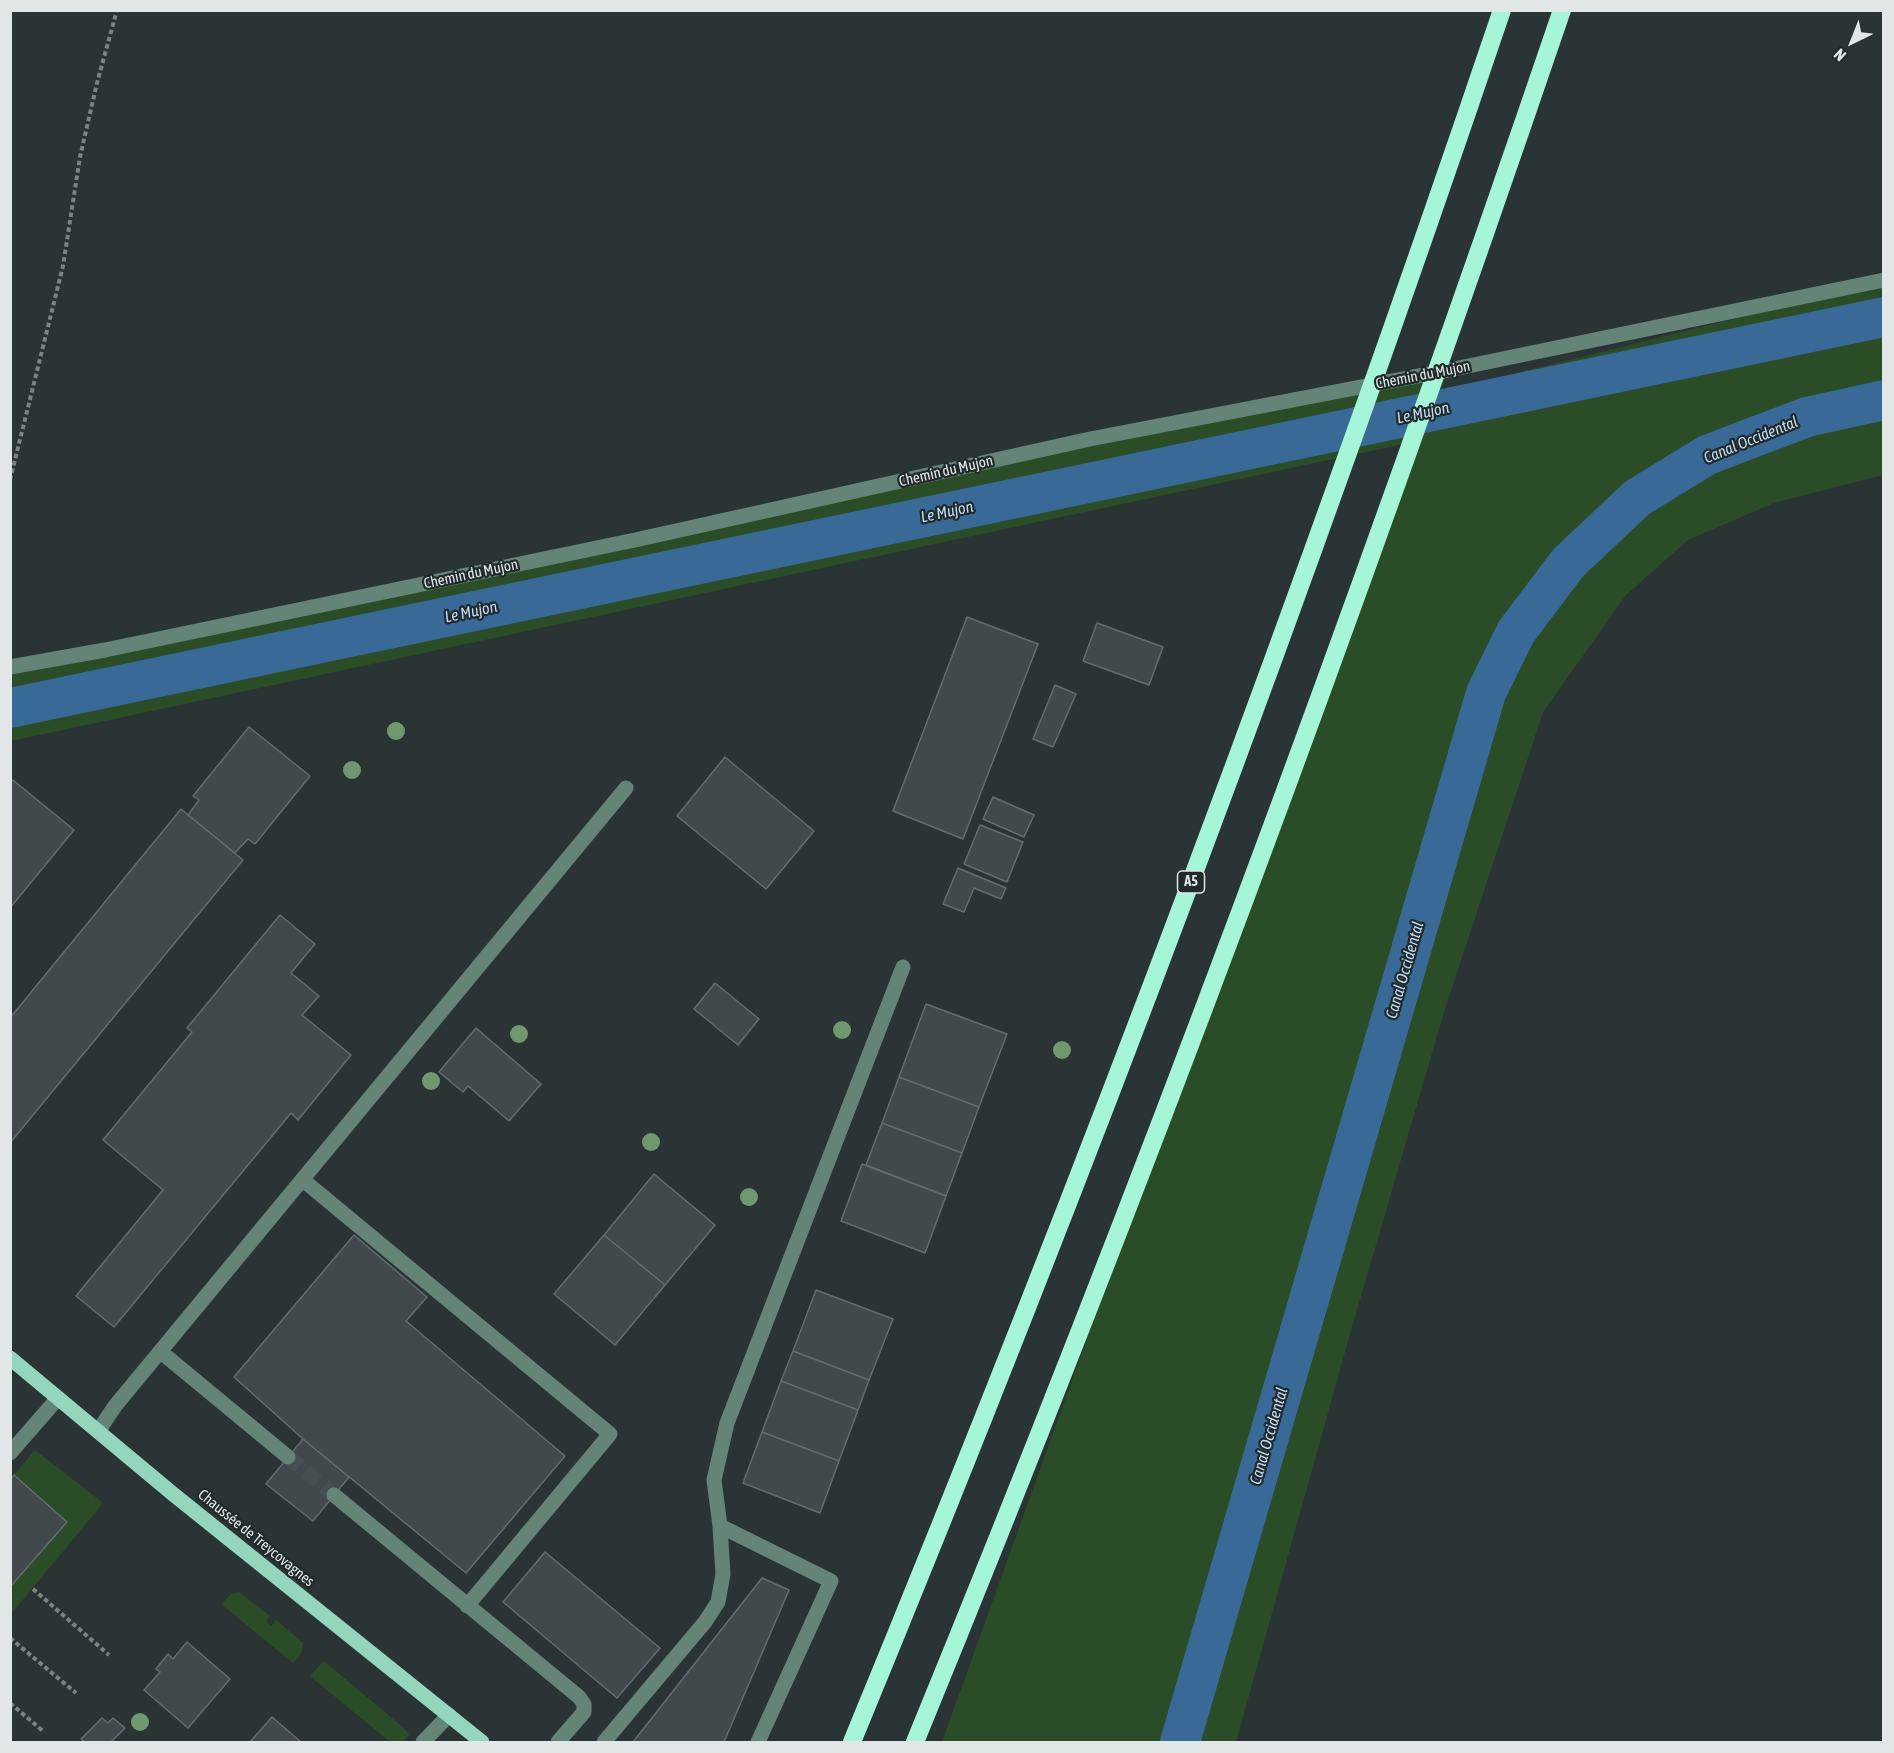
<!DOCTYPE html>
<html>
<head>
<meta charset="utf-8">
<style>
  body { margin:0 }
  #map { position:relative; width:1894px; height:1753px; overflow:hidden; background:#2b3434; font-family:"Asap Condensed",sans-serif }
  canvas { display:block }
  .frame { position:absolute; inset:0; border:12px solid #e1e7e7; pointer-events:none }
  .north { position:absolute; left:1822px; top:12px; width:60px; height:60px; -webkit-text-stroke:4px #212a2a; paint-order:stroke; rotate:223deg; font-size:16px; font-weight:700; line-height:24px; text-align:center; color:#e1e7e7 }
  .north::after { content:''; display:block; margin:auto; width:21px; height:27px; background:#e1e7e7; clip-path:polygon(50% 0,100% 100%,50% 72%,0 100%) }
</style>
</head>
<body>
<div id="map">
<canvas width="1894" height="1753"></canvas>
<div class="frame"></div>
<div class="north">N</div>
</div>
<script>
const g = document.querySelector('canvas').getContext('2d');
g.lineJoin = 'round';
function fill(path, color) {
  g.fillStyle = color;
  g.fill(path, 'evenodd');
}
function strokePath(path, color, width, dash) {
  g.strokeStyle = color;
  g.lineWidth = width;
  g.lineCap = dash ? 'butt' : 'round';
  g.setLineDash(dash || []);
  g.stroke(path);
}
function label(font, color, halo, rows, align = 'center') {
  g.font = font + ' "Asap Condensed",sans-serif';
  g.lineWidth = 4.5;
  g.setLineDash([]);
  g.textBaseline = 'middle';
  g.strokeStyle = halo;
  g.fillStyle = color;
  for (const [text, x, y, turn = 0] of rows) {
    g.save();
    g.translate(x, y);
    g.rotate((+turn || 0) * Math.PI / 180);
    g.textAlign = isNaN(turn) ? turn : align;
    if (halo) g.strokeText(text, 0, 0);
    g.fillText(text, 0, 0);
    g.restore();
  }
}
const green = new Path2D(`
  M1883 282V475L1774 503 1688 540 1626 595 1543 712 1444 1012 1348 1341 1236 1742H942L1233 933 1413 442 11 741V667L1449 370 1440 392Z
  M35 1450 102 1502 101 1506 11 1614V1587L67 1522 14 1475Z
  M239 1592 270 1616 266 1621 271 1626 276 1620 303 1643 301 1654 293 1663 221 1604 232 1593Z
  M324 1661 406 1730 409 1735 403 1742H390L310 1676Z`);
const canal = new Path2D(`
  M10 708 1884 317
  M1180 1742 1486 693 1516 632 1568 563 1637 498 1707 455 1807 417 1884 400`);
const building = new Path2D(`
  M967 617 1038 644 963 839 893 811Z
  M1097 623 1163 647 1149 685 1083 661Z
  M1055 685 1076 694 1053 747 1033 739Z
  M249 727 310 776 255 844 248 839 235 853 188 815 199 800 193 796Z
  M725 757 814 831 766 889 677 816Z
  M13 780 74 830 10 908V782Z
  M993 797 1034 815 1024 837 983 819Z
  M181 809 243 860 10 1143V1018Z
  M980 825 1023 842 1007 882 964 864Z
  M958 868 1006 888 1001 899 974 888 964 912 943 904Z
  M280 915 315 944 291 973 319 996 302 1015 351 1055 298 1120 291 1113 114 1327 76 1296 163 1190 103 1140 192 1032 187 1028Z
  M715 983 759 1019 738 1045 694 1009Z
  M926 1004 1007 1034 979 1107 899 1077Z
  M476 1028 541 1084 509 1121 468 1086 463 1092 439 1072Z
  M899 1077 979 1107 962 1153 882 1123Z
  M882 1123 962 1153 946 1196 866 1165Z
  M862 1164 946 1196 925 1253 841 1221Z
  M654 1174 715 1225 665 1285 604 1235Z
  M354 1235 427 1297 406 1321 565 1456 466 1573 303 1439 234 1377Z
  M604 1235 665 1285 615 1345 554 1294Z
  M816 1290 893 1319 869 1380 793 1351Z
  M793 1351 869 1380 858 1410 781 1381Z
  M781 1381 858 1410 839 1461 762 1432Z
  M762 1432 839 1461 820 1513 743 1483Z
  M303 1439 349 1477 313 1521 266 1484Z
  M14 1475 67 1522 10 1587V1479Z
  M545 1552 660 1648 617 1698 503 1602Z
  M762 1578 789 1590 724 1742H633Z
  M187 1642 230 1679 188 1728 144 1690 160 1672 156 1669 168 1654 173 1659Z
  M272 1717 301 1742H250Z
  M102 1718 108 1723 113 1718 125 1728 111 1742H85L81 1739Z`);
const minorTunnel = new Path2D(`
  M288 1457 334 1495`);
const path = new Path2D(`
  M10 480 63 266 80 157 97 83 117 10
  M33 1589 109 1655
  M10 1638 76 1693
  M10 1703 43 1731`);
const minor = new Path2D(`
  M10 667 105 650 635 540 1090 439 1449 370 1884 280
  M303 1180 610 1434 467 1606
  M161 1352 288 1457
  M99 1430 115 1406 626 788
  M10 1453 58 1398
  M334 1495 579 1697 584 1704V1712L558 1742
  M720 1526 831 1581 758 1742
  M423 1742 449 1715
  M604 1742 705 1622 718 1602 723 1574 720 1526 714 1480 727 1423 903 967`);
const major = new Path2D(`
  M10 1358 173 1494 482 1742`);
const highwayBridge = new Path2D(`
  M852 1742C1087 1172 1304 595 1502 10
  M915 1742C1149 1172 1363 594 1562 10`);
const trees = [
  [396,731],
  [352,770],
  [842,1030],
  [519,1034],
  [1062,1050],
  [431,1081],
  [651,1142],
  [749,1197],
  [140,1722]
];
const shields = [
  [1191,882,27]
];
const shieldNames = [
  ["A5",1191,882]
];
const streetNames = [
  ["Chemin du Mujon",1423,375,-11],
  ["Chemin du Mujon",946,471,-13],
  ["Chemin du Mujon",471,574,-12],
  ["Chaussée de Treycovagnes",256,1538,39]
];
const waterNames = [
  ["Le Mujon",1423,413,-12],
  ["Canal Occidental",1751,440,-22],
  ["Le Mujon",947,512,-12],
  ["Le Mujon",471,612,-12],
  ["Canal Occidental",1405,970,-74],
  ["Canal Occidental",1269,1436,-74]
];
fill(green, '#2a4d27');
strokePath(canal, '#396997', 40);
fill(building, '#41494d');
strokePath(building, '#636d70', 1.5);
strokePath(minorTunnel, '#464f4f', 15, [15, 8]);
strokePath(path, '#7b8383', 4, [4.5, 3]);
strokePath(minor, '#648478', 15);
strokePath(major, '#93d6bd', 15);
strokePath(highwayBridge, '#a5f6d8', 18);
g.fillStyle = '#6f986f';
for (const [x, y] of trees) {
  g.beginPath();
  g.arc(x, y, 9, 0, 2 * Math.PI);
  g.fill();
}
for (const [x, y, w] of shields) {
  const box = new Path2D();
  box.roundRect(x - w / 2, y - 11, w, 22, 4.5);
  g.fillStyle = '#212a2a';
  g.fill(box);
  strokePath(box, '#e1e7e7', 1.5);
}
label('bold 14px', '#e1e7e7', null, shieldNames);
label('15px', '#e1e7e7', '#212a2a', streetNames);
label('italic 16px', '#c1dcf7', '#212a2a', waterNames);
</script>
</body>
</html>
